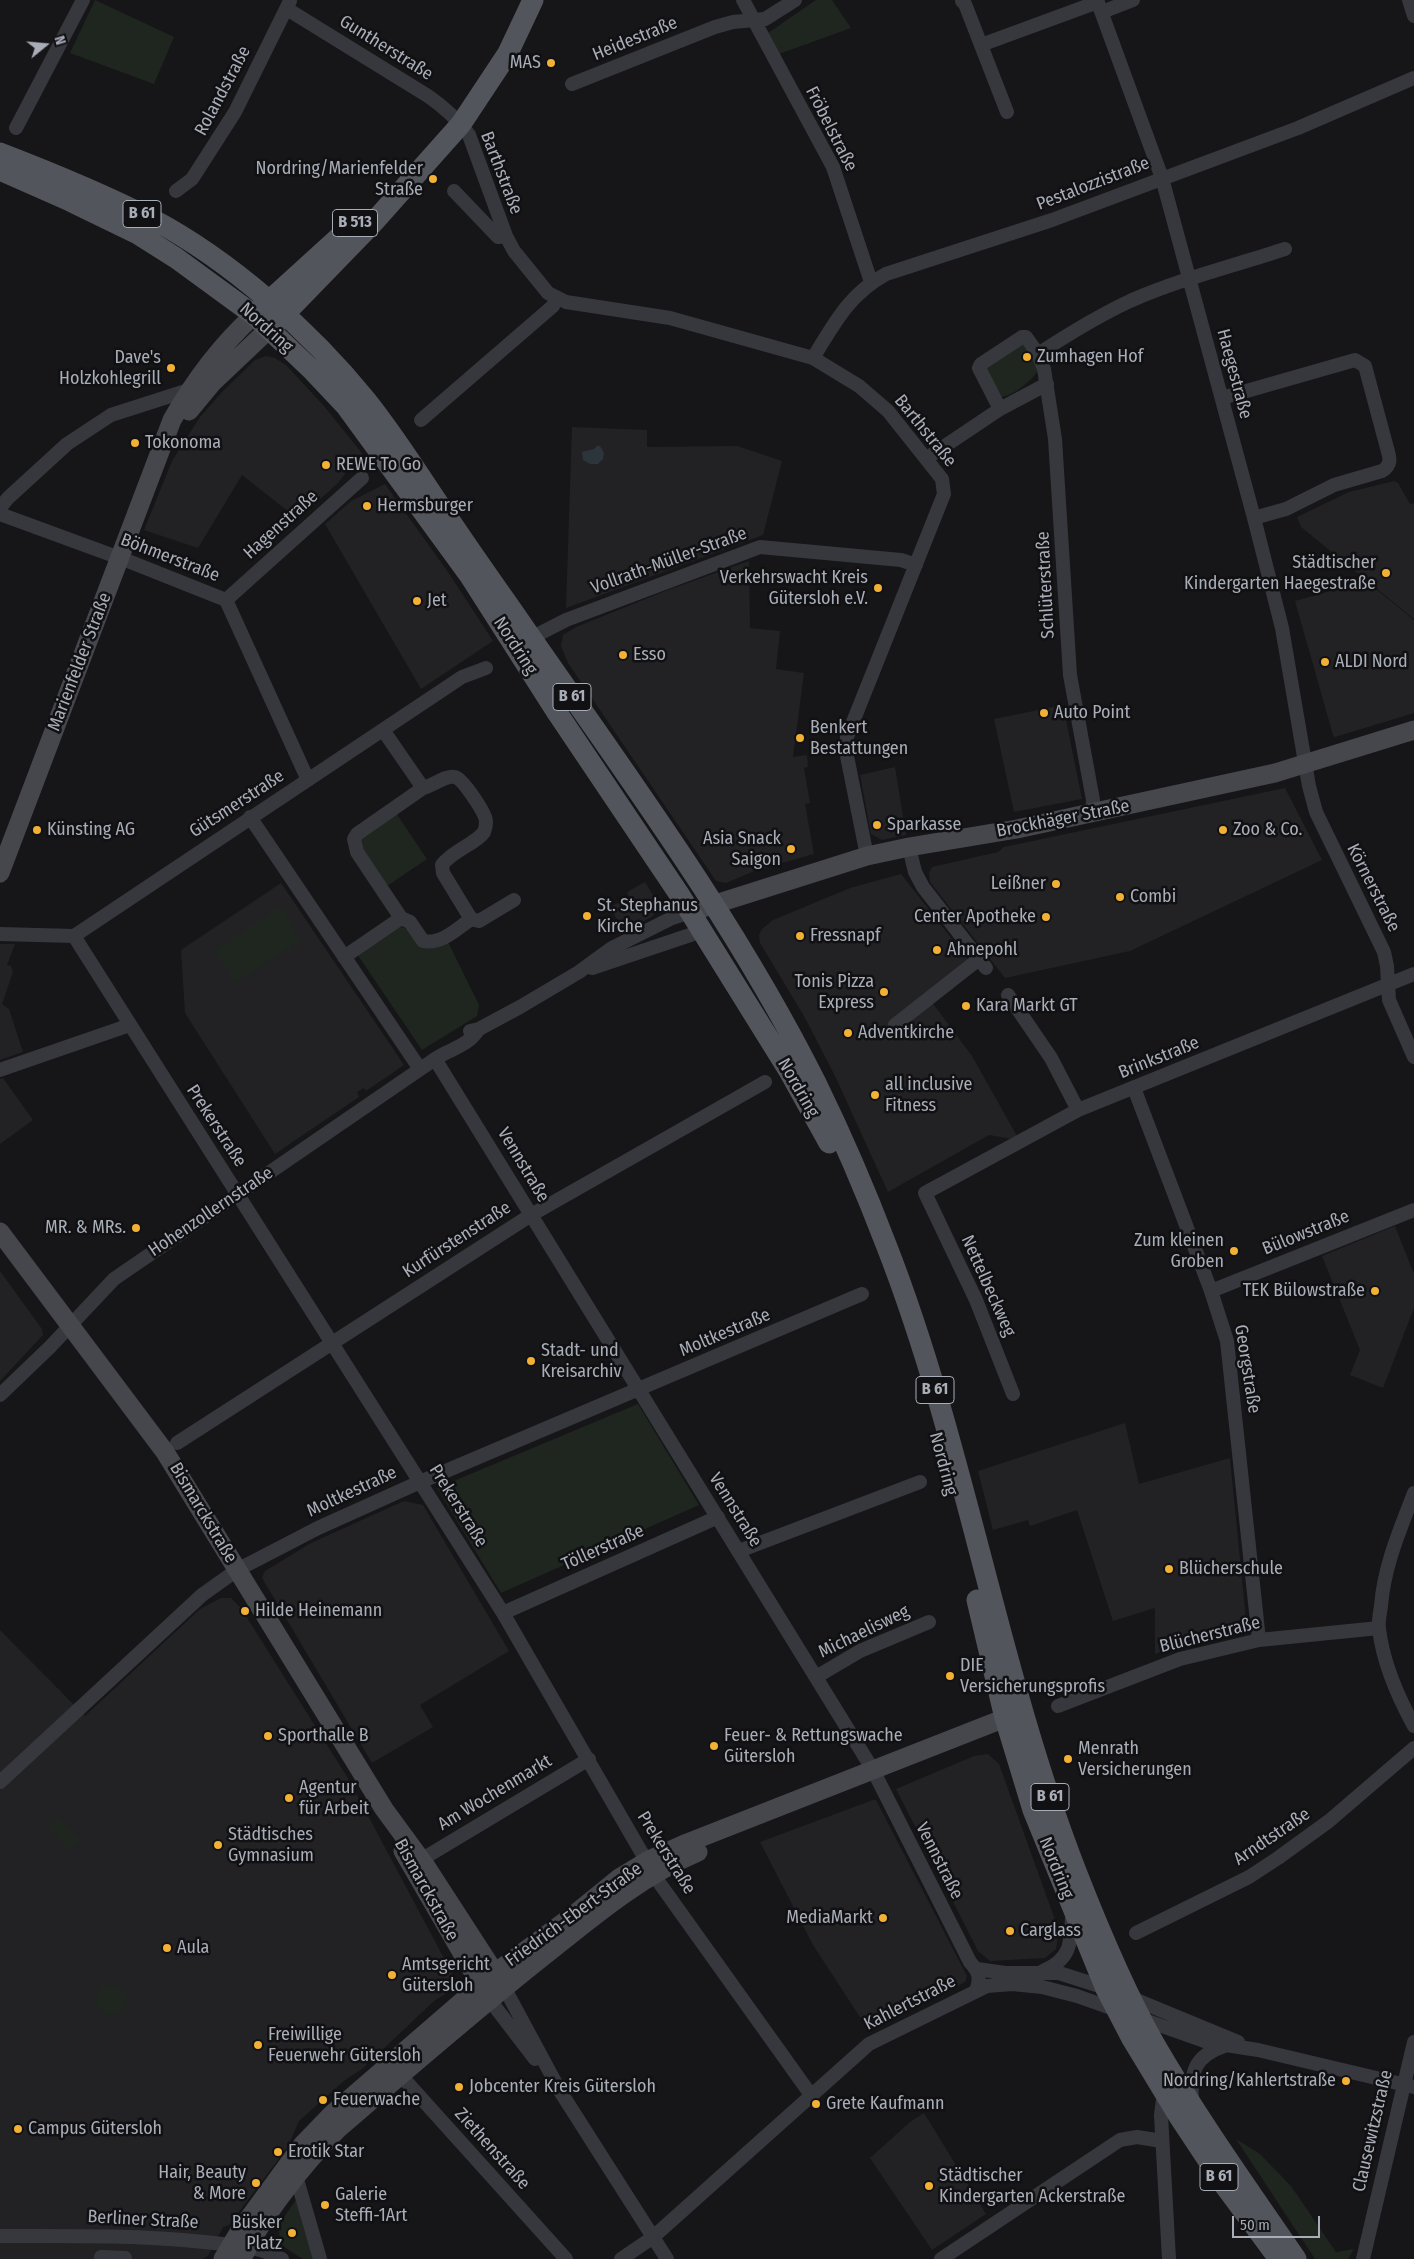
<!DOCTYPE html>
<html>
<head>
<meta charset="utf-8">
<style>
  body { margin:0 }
  #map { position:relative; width:1414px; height:2259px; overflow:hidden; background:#161618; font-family:"Fira Sans Condensed",sans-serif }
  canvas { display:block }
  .north { position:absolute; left:20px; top:20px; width:50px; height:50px; -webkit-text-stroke:4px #111113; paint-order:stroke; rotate:73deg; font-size:14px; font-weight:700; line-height:20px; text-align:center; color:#a8adb8 }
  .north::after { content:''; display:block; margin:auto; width:18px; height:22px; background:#a8adb8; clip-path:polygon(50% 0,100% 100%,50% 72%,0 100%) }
  .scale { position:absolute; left:1232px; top:2216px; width:88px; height:22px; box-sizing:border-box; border:2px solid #a8adb8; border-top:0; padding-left:6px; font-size:15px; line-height:18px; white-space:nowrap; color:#a8adb8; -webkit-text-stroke:4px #111113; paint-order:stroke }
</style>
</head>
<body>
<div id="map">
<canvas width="1414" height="2259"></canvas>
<div class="north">N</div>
<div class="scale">50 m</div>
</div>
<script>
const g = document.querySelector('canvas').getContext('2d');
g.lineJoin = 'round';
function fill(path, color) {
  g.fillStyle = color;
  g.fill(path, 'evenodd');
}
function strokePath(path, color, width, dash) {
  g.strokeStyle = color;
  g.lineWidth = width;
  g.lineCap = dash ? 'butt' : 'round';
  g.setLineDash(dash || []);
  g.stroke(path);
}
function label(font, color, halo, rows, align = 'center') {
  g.font = font + ' "Fira Sans Condensed",sans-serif';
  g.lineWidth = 5;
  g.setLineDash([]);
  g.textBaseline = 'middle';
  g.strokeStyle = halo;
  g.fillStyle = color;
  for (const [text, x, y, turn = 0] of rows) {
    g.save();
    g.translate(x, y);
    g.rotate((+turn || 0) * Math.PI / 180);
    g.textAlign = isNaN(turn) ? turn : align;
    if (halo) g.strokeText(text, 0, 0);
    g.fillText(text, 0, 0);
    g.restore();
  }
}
const built = new Path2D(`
  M266 356 275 358 286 365 324 406 365 457 354 462 338 483 298 519 242 475 198 548 144 530 172 461 200 417 222 392 255 360Z
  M572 427 647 430V447L737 446 782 461 763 535 566 608Z
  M1394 481 1398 483 1410 504 1414 503V619L1301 527 1297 517 1349 492Z
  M385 484 448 572 493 641 421 689 325 524 351 501Z
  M749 561 750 628 780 631 776 669 804 673 793 757 807 755 808 767 804 768 810 803 805 804 814 854 754 871 726 883 716 881 568 663 561 646 563 635 576 627 668 590Z
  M1366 581 1414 620V713L1335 737 1333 735 1295 601Z
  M1063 705 1082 799 1014 812 994 719Z
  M895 767 906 835 882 840 871 834 860 775Z
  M1285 788 1322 860 1130 951 1005 978 930 882 929 873 932 867 998 852 1004 847Z
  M901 874 974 967 931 1001 972 1056 1017 1136 1012 1139 989 1135 888 1192 835 1076 804 1016 760 943 759 935 762 929 773 920 850 888Z
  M645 882 658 903 653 916 624 932 610 907 629 897 627 892Z
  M281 883 404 1065 366 1091 364 1088 357 1092 359 1097 275 1154 185 1013 181 950Z
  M0 944H15L7 965 11 966 13 972 2 1004 9 1009 23 1052 0 1060Z
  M3 1078 33 1120 0 1144V1079Z
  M1395 1226 1414 1274V1308L1383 1388 1350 1375 1360 1350 1322 1256Z
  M0 1271 42 1329 43 1335 0 1381Z
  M1125 1423 1139 1484 1230 1458 1247 1630 1174 1647 1155 1654V1608L1113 1621 1077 1510 1030 1526 1028 1520 993 1530 978 1471Z
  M404 1501 423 1505 509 1651 420 1705 433 1727 372 1763 262 1578 265 1571 311 1543Z
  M221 1598H231L241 1608 349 1780 454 1977 447 1993 434 2001 362 2069 345 2080 299 2121 287 2148 229 2225 223 2227 208 2256 202 2259H0V1630L85 1716 200 1609Z
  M988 1754 999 1764 1059 1931 1056 1949 1045 1958 990 1961 978 1951 896 1789 974 1756Z
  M873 1800H876L967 1976 965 1982 869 2031 813 1945 760 1842Z
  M924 2113 986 2214 932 2250 870 2158 910 2122Z`);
const green = new Path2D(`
  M95 0 174 37 154 84 70 53Z
  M816 0H832L851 28 779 54 768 33Z
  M1020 344H1026L1039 369C1034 379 1011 398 1000 397L985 365Z
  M396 813 427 859 387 886 361 847V840L364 834Z
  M280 907 301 940 236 983 214 951Z
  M401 927 447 940 479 1005 477 1016 422 1050 357 954 396 928Z
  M638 1404 699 1505 501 1593 437 1488Z
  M58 1817 80 1841 69 1850 48 1827Z
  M96 2000a15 15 0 1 1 30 0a15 15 0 1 1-30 0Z
  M1236 2139 1260 2154 1291 2186 1336 2252 1354 2249 1348 2259H1315Z
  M300 2194 317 2259H303L281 2245 278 2226Z`);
const water = new Path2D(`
  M597 446H600L604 453 603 459 598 464H590L583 460 582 452 594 449Z`);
const street = new Path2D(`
  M743 0 833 167 871 282
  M1097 0 1162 178 1254 518 1282 628 1309 786 1316 812 1384 952 1387 966 1389 1000 1414 1057
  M1409 0 1414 16
  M962 1 965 4 1007 112
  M287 9 428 96C444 107 458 120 469 135L506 236 514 251 548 293 566 302 670 318 813 358 859 386 888 411 942 479 944 494 847 737 846 751 867 856
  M1102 12 1133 0
  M981 45 1098 2
  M572 84 715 27 733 22 765 19 795 0
  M16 128 83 0
  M176 191 192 179 235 112 290 1
  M454 191 498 237 506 236
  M1038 354C1067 335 1098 316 1130 301 1180 279 1233 266 1285 249
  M813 358C834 324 849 294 886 274L1052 220 1298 128 1414 78
  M1222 398 1355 360 1365 366 1387 448C1390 458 1392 465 1382 471L1334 485 1286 509 1254 518
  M1000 409 979 368 981 364 1022 337H1026L1038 354 1044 369 1055 439 1070 675 1093 800 1092 813
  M421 420 553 306 556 298
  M927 458 1000 409 1047 384
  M0 508 8 498 67 444 111 415 189 390
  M0 514 128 561 226 600 308 780
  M226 600 362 478
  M531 638 566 620 760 547 901 560 916 565
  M383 730 423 788 357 834 354 839 357 852 401 918 410 922 423 941C441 945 457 929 471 919
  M423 788C432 786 446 775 455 777 463 779 482 809 485 817 487 822 486 827 484 832 476 844 453 850 442 865L443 873 471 919 479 921 514 900
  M250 817 420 1069
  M909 847 915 872 923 887 986 968
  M0 934 74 936 462 677 486 668
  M74 936 503 1613 658 1881 811 2095
  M344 957 401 918
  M592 968 702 931
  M1008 995 1051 1058 1078 1110
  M895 1025 979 959
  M470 1031 479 1029 520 1007 579 972 612 948 670 919 690 912
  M435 1059 873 1770 970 1962C979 1972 981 1978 976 1991
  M0 1070 130 1025
  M1134 1088 1211 1291 1227 1341 1259 1640
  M1211 1291 1414 1210
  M1013 1394 976 1300 925 1193 1078 1110 1414 974
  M0 1395 50 1347 114 1279 435 1059C451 1048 466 1048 479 1029
  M177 1443 531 1215 765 1082
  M1414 1493C1400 1530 1384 1566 1381 1606 1380 1613 1378 1622 1379 1629 1383 1662 1398 1697 1414 1726
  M739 1551 920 1482
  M503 1613 718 1517
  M816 1677 860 1651 929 1622
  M1058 1706 1180 1659 1259 1640 1379 1628
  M0 1782 202 1595 237 1570 318 1528 420 1482 862 1294
  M414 1864 589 1759
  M1136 1933 1249 1877 1278 1858 1329 1821 1414 1748
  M977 1969 1005 1973H1059L1109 1989
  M1043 1971C1071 1959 1071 1943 1072 1916
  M504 1987 560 2091 667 2259
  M1129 1997 1238 2042
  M489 1999 535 2059
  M394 2068 566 2259
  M1164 2092 1161 2115 1169 2259
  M1192 2102C1190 2073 1194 2056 1224 2046
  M296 2176 320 2259
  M0 2236C68 2236 136 2235 204 2242 231 2245 257 2245 282 2259
  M101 2257 125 2258
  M621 2259 652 2238 869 2044 987 1986 1012 1984 1042 1987 1077 1996 1207 2042 1258 2050 1414 2087
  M941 2259 1120 2140 1137 2137 1162 2141
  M1363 2259 1414 2042`);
const secondary = new Path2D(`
  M189 411 213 382 269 329
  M0 873 172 420C194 381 221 345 254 315
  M690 912 867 856 909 847 1017 829 1275 773 1414 730
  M0 1232 165 1452 384 1809 425 1865 502 1984
  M403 1851 487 1996
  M223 2259 241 2229 303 2144 331 2115 495 1973 571 1917 619 1878 647 1861 687 1843 1018 1713
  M242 2259C262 2215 305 2163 339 2128 410 2067 480 2006 554 1948 600 1911 644 1875 698 1852`);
const primary = new Path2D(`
  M0 153C52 173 103 194 152 219 230 260 311 332 366 400 390 430 411 462 432 494 458 533 485 572 512 610 618 764 732 915 816 1083 842 1136 866 1192 887 1247 966 1450 997 1668 1076 1871 1099 1930 1124 1990 1155 2045 1198 2119 1248 2189 1296 2259
  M0 170 70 201 138 234 176 258 254 315 313 371 346 406 470 576 558 714 679 894 789 1071 829 1143
  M259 310 358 220
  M275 324 372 224 461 124 508 53 533 0
  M977 1600 1005 1718 1033 1810 1106 1989 1131 2037 1180 2118 1225 2186 1279 2259`);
const markers = [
  [551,63,5,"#f2b134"],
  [433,179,5,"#f2b134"],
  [1027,357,5,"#f2b134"],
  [171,368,5,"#f2b134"],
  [135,443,5,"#f2b134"],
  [326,465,5,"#f2b134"],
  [367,506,5,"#f2b134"],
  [1386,573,5,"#f2b134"],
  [878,588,5,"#f2b134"],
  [417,601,5,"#f2b134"],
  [623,655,5,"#f2b134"],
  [1325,662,5,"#f2b134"],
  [1044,713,5,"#f2b134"],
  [800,738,5,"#f2b134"],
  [877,825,5,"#f2b134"],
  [37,830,5,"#f2b134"],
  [1223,830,5,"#f2b134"],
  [791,849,5,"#f2b134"],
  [1056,884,5,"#f2b134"],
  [1120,897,5,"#f2b134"],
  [587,916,5,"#f2b134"],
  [1046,917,5,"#f2b134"],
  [800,936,5,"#f2b134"],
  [937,950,5,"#f2b134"],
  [884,992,5,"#f2b134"],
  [966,1006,5,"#f2b134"],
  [848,1033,5,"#f2b134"],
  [875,1095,5,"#f2b134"],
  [136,1228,5,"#f2b134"],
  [1234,1251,5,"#f2b134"],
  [1375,1291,5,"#f2b134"],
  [531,1361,5,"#f2b134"],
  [1169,1569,5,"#f2b134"],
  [245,1611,5,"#f2b134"],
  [950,1676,5,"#f2b134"],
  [268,1736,5,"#f2b134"],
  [714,1746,5,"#f2b134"],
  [1068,1759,5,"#f2b134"],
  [289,1798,5,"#f2b134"],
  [218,1845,5,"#f2b134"],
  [883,1918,5,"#f2b134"],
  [1010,1931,5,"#f2b134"],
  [167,1948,5,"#f2b134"],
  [392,1975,5,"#f2b134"],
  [258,2045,5,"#f2b134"],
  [1346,2081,5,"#f2b134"],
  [459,2087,5,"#f2b134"],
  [323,2100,5,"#f2b134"],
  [816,2104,5,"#f2b134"],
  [18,2129,5,"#f2b134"],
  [278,2152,5,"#f2b134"],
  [256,2183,5,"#f2b134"],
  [929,2186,5,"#f2b134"],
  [325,2205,5,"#f2b134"],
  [292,2233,5,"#f2b134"]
];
const shields = [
  [142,214,38],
  [355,223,45],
  [572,697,38],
  [935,1390,38],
  [1050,1797,38],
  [1219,2177,38]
];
const shieldNames = [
  ["B 61",142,214],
  ["B 513",355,223],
  ["B 61",572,697],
  ["B 61",935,1390],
  ["B 61",1050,1797],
  ["B 61",1219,2177]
];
const streetNames = [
  ["Heidestraße",635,39,-22],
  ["Guntherstraße",386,48,32],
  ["Rolandstraße",223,91,-62],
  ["Fröbelstraße",831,129,63],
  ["Barthstraße",501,173,69],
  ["Pestalozzistraße",1093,184,-21],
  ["Nordring",266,328,42],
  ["Haegestraße",1234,374,75],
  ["Barthstraße",925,431,51],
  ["Hagenstraße",281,525,-42],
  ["Böhmerstraße",170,558,21],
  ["Vollrath-Müller-Straße",669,561,-20],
  ["Schlüterstraße",1046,585,-93],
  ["Nordring",515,646,57],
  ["Marienfelder Straße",80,662,-69],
  ["Gütsmerstraße",237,804,-33],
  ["Brockhäger Straße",1063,819,-11],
  ["Körnerstraße",1373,888,63],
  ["Brinkstraße",1159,1058,-22],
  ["Nordring",798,1088,60],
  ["Prekerstraße",216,1126,57],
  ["Vennstraße",523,1165,59],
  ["Hohenzollernstraße",211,1212,-34],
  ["Bülowstraße",1306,1233,-22],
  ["Kurfürstenstraße",457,1240,-33],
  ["Nettelbeckweg",988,1286,66],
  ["Moltkestraße",725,1333,-23],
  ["Georgstraße",1247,1369,81],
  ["Nordring",943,1464,75],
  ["Moltkestraße",352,1492,-25],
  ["Prekerstraße",458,1506,58],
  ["Vennstraße",735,1510,58],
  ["Bismarckstraße",203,1513,59],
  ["Töllerstraße",603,1548,-24],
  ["Michaelisweg",864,1632,-26],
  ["Blücherstraße",1210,1635,-14],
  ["Am Wochenmarkt",495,1793,-31],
  ["Arndtstraße",1272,1837,-34],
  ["Prekerstraße",666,1853,58],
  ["Vennstraße",939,1861,63],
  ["Nordring",1056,1868,68],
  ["Bismarckstraße",426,1890,61],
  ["Friedrich-Ebert-Straße",574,1915,-36],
  ["Kahlertstraße",910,2003,-27],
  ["Clausewitzstraße",1373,2131,-77],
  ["Ziethenstraße",492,2149,48],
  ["Berliner Straße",143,2220,3]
];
const poiNames = [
  ["MAS",541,63,"right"],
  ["Nordring/Marienfelder",423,169,"right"],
  ["Straße",423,190,"right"],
  ["Zumhagen Hof",1037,357],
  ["Dave's",161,358,"right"],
  ["Holzkohlegrill",161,379,"right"],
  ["Tokonoma",145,443],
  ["REWE To Go",336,465],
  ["Hermsburger",377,506],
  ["Städtischer",1376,563,"right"],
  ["Kindergarten Haegestraße",1376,584,"right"],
  ["Verkehrswacht Kreis",868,578,"right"],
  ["Gütersloh e.V.",868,599,"right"],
  ["Jet",427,601],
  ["Esso",633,655],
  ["ALDI Nord",1335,662],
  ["Auto Point",1054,713],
  ["Benkert",810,728],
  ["Bestattungen",810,749],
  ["Sparkasse",887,825],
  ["Künsting AG",47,830],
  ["Zoo & Co.",1233,830],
  ["Asia Snack",781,839,"right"],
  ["Saigon",781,860,"right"],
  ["Leißner",1046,884,"right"],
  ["Combi",1130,897],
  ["St. Stephanus",597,906],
  ["Kirche",597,927],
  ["Center Apotheke",1036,917,"right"],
  ["Fressnapf",810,936],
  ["Ahnepohl",947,950],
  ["Tonis Pizza",874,982,"right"],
  ["Express",874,1003,"right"],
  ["Kara Markt GT",976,1006],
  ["Adventkirche",858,1033],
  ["all inclusive",885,1085],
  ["Fitness",885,1106],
  ["MR. & MRs.",126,1228,"right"],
  ["Zum kleinen",1224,1241,"right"],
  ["Groben",1224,1262,"right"],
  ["TEK Bülowstraße",1365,1291,"right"],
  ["Stadt- und",541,1351],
  ["Kreisarchiv",541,1372],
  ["Blücherschule",1179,1569],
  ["Hilde Heinemann",255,1611],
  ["DIE",960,1666],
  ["Versicherungsprofis",960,1687],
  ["Sporthalle B",278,1736],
  ["Feuer- & Rettungswache",724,1736],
  ["Gütersloh",724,1757],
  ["Menrath",1078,1749],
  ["Versicherungen",1078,1770],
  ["Agentur",299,1788],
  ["für Arbeit",299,1809],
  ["Städtisches",228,1835],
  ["Gymnasium",228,1856],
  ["MediaMarkt",873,1918,"right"],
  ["Carglass",1020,1931],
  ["Aula",177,1948],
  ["Amtsgericht",402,1965],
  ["Gütersloh",402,1986],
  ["Freiwillige",268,2035],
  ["Feuerwehr Gütersloh",268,2056],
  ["Nordring/Kahlertstraße",1336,2081,"right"],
  ["Jobcenter Kreis Gütersloh",469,2087],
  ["Feuerwache",333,2100],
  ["Grete Kaufmann",826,2104],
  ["Campus Gütersloh",28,2129],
  ["Erotik Star",288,2152],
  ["Hair, Beauty",246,2173,"right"],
  ["& More",246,2194,"right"],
  ["Städtischer",939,2176],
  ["Kindergarten Ackerstraße",939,2197],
  ["Galerie",335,2195],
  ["Steffi-1Art",335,2216],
  ["Büsker",282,2223,"right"],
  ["Platz",282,2244,"right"]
];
fill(built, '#222225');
fill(green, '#1e261f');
fill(water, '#2c353c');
strokePath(street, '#37383d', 14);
strokePath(secondary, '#45474d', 19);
strokePath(primary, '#53555c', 21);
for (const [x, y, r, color] of markers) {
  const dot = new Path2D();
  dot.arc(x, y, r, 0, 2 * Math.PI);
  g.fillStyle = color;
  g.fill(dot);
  strokePath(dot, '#111113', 2);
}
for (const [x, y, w] of shields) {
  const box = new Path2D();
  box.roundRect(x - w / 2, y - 13.5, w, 27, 4);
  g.fillStyle = '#111113';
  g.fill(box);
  strokePath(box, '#a8adb8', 1);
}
label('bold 16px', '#a8adb8', null, shieldNames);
label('18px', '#a8adb8', '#111113', streetNames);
label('18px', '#a8adb8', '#111113', poiNames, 'left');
</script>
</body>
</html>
